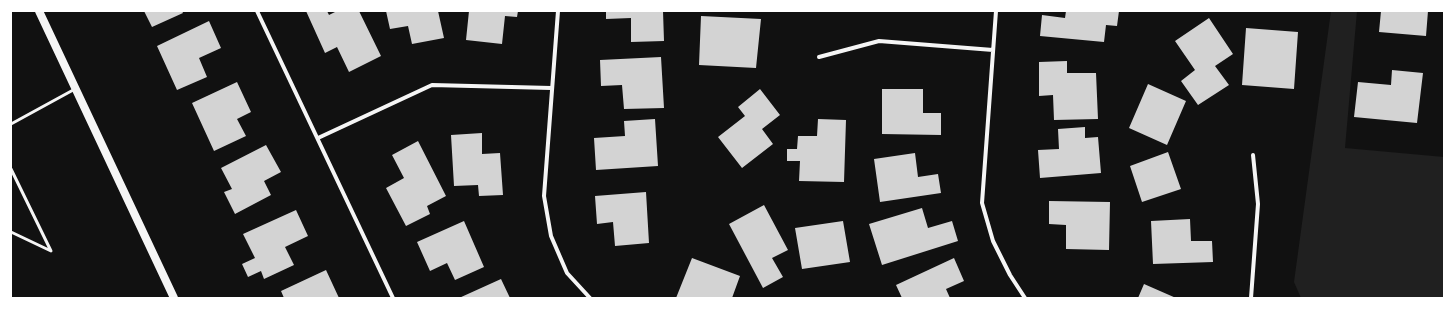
<!DOCTYPE html>
<html>
<head>
<meta charset="utf-8">
<style>
  body { margin:0 }
  #map { position:relative; width:1455px; height:309px; overflow:hidden; background:#111; font-family:"Fira Sans",sans-serif }
  canvas { display:block }
  .frame { position:absolute; inset:0; border:12px solid #fff; pointer-events:none }
</style>
</head>
<body>
<div id="map">
<canvas width="1455" height="309"></canvas>
<div class="frame"></div>
</div>
<script>
const g = document.querySelector('canvas').getContext('2d');
g.lineJoin = 'round';
function fill(path, color) {
  g.fillStyle = color;
  g.fill(path, 'evenodd');
}
function strokePath(path, color, width, dash) {
  g.strokeStyle = color;
  g.lineWidth = width;
  g.lineCap = dash ? 'butt' : 'round';
  g.setLineDash(dash || []);
  g.stroke(path);
}
const green = new Path2D(`
  M1331 11H1357L1345 148 1444 157V298H1301L1294 282Z`);
const building = new Path2D(`
  M144 11H182L183 13 152 27Z
  M306 11H327L329 15 337 11H359L381 56 349 72 337 47 325 53Z
  M386 11H438L444 38 412 44 408 26 390 29Z
  M469 11H518L517 17 505 16 502 44 466 40Z
  M606 11H663L664 41 631 42V18L606 19Z
  M1066 11H1119L1117 26 1106 25 1104 42 1040 36 1042 15 1065 18Z
  M1381 11H1428L1426 36 1379 32Z
  M701 16 761 19 756 68 699 65Z
  M1209 18 1233 54 1215 66 1229 85 1198 105 1181 81 1195 70 1175 41Z
  M209 21 221 48 199 58 207 77 177 90 157 46Z
  M1246 28 1298 32 1294 89 1242 85Z
  M661 57 664 108 624 109 622 85 601 86 600 60Z
  M1067 61V73H1096L1098 119 1054 120 1053 95 1039 96V62Z
  M1392 70 1423 73 1417 123 1354 117 1358 82 1391 85Z
  M237 82 251 112 237 119 246 136 214 151 192 103Z
  M1148 84 1186 101 1167 145 1129 128Z
  M760 89 780 115 762 129 773 144 742 168 718 137 745 116 738 107Z
  M882 89H923V113H941V135L882 134Z
  M655 119 658 166 596 170 594 138 625 136 624 121Z
  M818 119 846 120 844 182 799 181 800 161H787V149H797L798 136H817Z
  M1085 127V138L1098 137 1101 173 1040 178 1038 150 1059 149 1058 129Z
  M482 133V154L500 153 503 195 479 196 478 185 454 186 451 135Z
  M418 141 446 196 427 206 430 214 406 226 386 188 404 178 392 155Z
  M266 145 281 172 264 181 271 195 235 214 224 192 232 189 221 168Z
  M1168 152 1181 189 1142 202 1130 166Z
  M915 153 918 177 938 174 941 193 880 202 874 159Z
  M646 192 649 243 615 246 613 222 597 224 595 196Z
  M1049 201 1110 202 1109 250 1066 249V225L1049 224Z
  M764 205 788 250 772 258 783 277 763 288 729 224Z
  M922 208 928 228 952 221 958 241 882 265 869 224Z
  M296 210 308 236 285 247 294 265 264 279 261 271 248 277 242 264 255 258 243 234Z
  M1190 219 1191 241H1212L1213 262 1153 264 1151 221Z
  M464 221 484 267 455 280 447 263 430 271 417 242Z
  M843 221 850 262 802 269 795 228Z
  M692 258 740 276 732 298H676Z
  M954 258 964 281 946 289 950 298H902L896 285Z
  M326 270 339 298H284L281 291Z
  M501 279 510 298H459Z
  M1144 284 1176 298H1138Z`);
const service = new Path2D(`
  M11 124 75 89
  M11 169 51 251 11 232`);
const minor = new Path2D(`
  M257 11 393 298
  M558 11 544 196 551 236 567 273 590 298
  M996 11 982 203 993 241 1010 275 1025 298
  M819 57 879 41 993 50
  M318 138 432 85 551 88
  M1251 298 1258 204 1253 155`);
const secondary = new Path2D(`
  M39 11 174 298`);
fill(green, '#202020');
fill(building, '#d3d3d3');
strokePath(service, '#f5f5f5', 3);
strokePath(minor, '#f5f5f5', 4);
strokePath(secondary, '#f5f5f5', 8);
</script>
</body>
</html>
